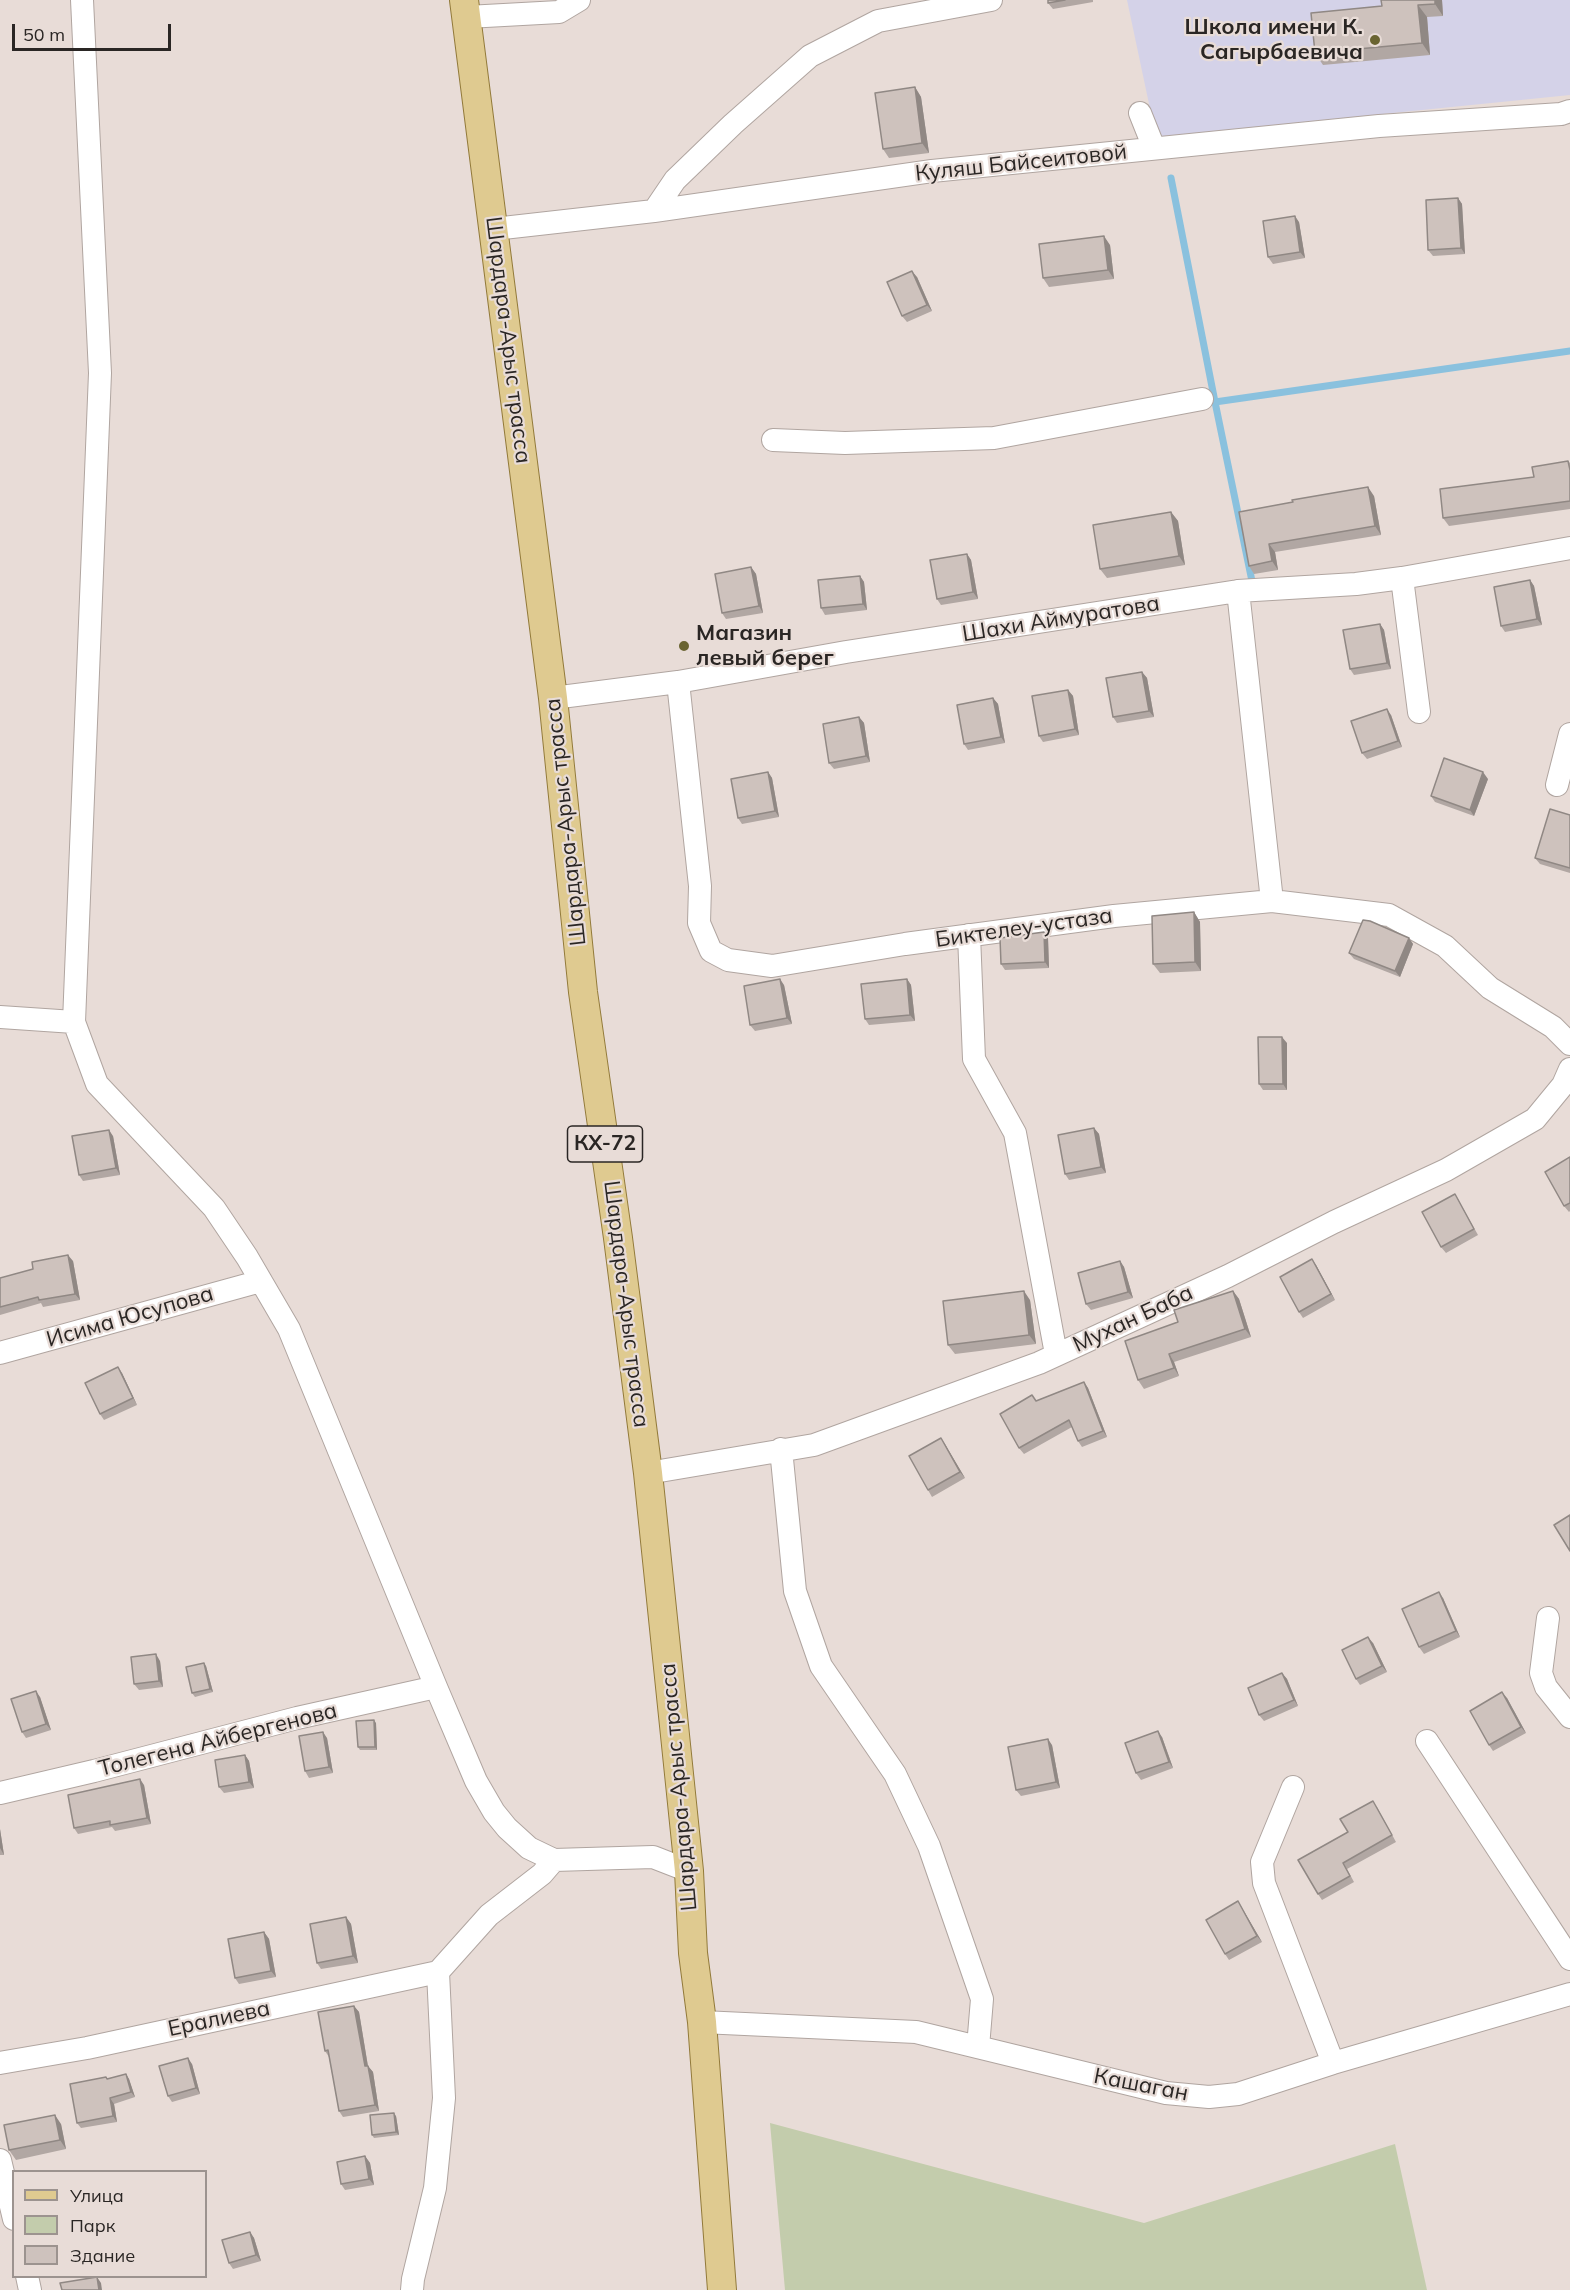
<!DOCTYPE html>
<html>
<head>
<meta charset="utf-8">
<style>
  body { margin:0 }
  #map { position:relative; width:1570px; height:2290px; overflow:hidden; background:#e8dcd7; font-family:Mulish,sans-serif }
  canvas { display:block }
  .legend { position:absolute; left:12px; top:2170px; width:195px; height:108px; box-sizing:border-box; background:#e8dcd7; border:2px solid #9c938f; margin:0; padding:8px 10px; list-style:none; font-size:18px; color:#2a2624 }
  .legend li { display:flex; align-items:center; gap:12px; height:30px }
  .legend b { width:30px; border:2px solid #9c938f }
  .scale { position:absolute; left:12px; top:24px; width:159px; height:27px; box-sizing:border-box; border:3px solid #2a2624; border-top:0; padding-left:8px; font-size:18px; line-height:21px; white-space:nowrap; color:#2a2624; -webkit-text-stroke:4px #e8dcd7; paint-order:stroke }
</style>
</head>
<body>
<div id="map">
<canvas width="1570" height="2290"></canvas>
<ul class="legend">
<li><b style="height:8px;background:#dfca90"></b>Улица</li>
<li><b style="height:16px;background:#c3ccac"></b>Парк</li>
<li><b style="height:16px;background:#cec2bd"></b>Здание</li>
</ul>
<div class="scale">50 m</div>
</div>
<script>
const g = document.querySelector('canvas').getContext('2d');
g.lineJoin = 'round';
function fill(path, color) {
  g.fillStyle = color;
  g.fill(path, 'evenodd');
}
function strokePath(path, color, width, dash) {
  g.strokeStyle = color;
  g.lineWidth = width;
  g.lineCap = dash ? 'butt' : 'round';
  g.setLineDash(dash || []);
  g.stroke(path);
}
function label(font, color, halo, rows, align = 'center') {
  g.font = font + ' Mulish,sans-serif';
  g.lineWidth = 4.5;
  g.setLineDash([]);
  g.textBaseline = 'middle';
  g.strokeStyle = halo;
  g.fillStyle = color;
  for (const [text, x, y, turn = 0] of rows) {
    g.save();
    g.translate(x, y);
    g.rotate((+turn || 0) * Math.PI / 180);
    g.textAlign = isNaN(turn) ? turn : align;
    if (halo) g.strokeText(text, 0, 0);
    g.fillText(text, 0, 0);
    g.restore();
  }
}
const education = new Path2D(`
  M1127 0H1570V95L1156 137Z`);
const green = new Path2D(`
  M770 2123 1144 2223 1395 2144 1427 2290H785Z`);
const stream = new Path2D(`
  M1171 178 1215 402 1570 351
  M1215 402 1253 586`);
const minor = new Path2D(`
  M82 0 100 373 74 1022 97 1084 214 1208 247 1257 289 1329 436 1687 476 1781 494 1812 507 1828 529 1848 554 1860 653 1857 689 1871
  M467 17 559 12 579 0
  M1140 113 1154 148
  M654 211 675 180 733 124 810 56 878 21 991 0
  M494 229 654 211 932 171 1379 126 1561 114 1570 111
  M773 440 845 443 994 438 1202 399
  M1402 578 1419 712
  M1238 591 1272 901
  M678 682 700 886 699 923 711 951 728 960 772 966 905 944 1114 916 1272 901 1389 915 1445 946 1490 988 1553 1027 1570 1044
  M553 698 678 682 846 652 1238 591 1356 584 1402 578 1570 548
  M1557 785 1570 734
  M969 935 974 1059 1015 1133 1056 1354
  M0 1017 74 1022
  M0 1353 261 1281
  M781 1449 795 1591 821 1666 895 1774 929 1846 982 1999 978 2047
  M648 1473 814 1445 1039 1363 1228 1276 1334 1222 1446 1170 1535 1119 1563 1085 1570 1069
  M1548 1618 1541 1673 1546 1687 1570 1717
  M1427 1741 1570 1959
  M1293 1787 1262 1862 1264 1883 1333 2063
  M0 1793 94 1771 297 1718 436 1687
  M702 2022 916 2032 1166 2093 1209 2097 1238 2094 1333 2063 1570 1994
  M0 2063 87 2048 438 1972
  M0 2160 14 2219
  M27 2276 30 2290
  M412 2290 413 2279 435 2188 444 2098 438 1972 489 1915 542 1874 554 1860`);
const major = new Path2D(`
  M464 0 553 698 583 992 618 1238 648 1473 689 1871 693 1953 702 2022 722 2290`);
const wall = new Path2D(`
  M1048 0H1093V2L1053 9 1048 3Z
  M1442 0 1443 16 1427 17 1430 55 1323 65 1315 53 1311 13Z
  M915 87 921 97 929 153 889 158 883 149Z
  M1458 198 1462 204 1465 254 1433 256 1428 250Z
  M1299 222 1305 258 1273 264 1268 257Z
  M1110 245 1114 279 1049 287 1043 278Z
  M917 277 932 311 907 322 902 316Z
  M1568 461 1570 463V509L1449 526 1443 518Z
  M1374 496 1381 535 1275 552 1278 570 1254 574 1249 566 1239 512Z
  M1171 512 1178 521 1185 565 1107 578 1100 569Z
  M967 554 971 560 978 599 941 605 937 599Z
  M751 567 756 574 763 613 726 619 722 613Z
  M860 576 864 582 867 610 825 615 821 608Z
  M1530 580 1534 586 1542 625 1505 632 1501 626Z
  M1380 624 1384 630 1391 669 1354 675 1350 669Z
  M1142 672 1147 678 1154 717 1117 723 1113 717Z
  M1068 690 1073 696 1079 735 1043 742 1039 736Z
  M993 698 998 704 1005 743 968 750 964 744Z
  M1391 715 1402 747 1367 759 1362 753Z
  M859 717 864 723 870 762 834 769 829 763Z
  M768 772 772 778 779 817 742 824 738 818Z
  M1488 779 1474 816 1435 802 1431 796Z
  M1570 815V873L1540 864 1535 858Z
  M1194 912 1200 922 1201 971 1160 973 1153 964Z
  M1048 938 1049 968 1005 970 1001 964Z
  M1409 938 1413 944 1400 977 1354 959 1349 953Z
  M907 979 911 985 915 1021 869 1025 865 1019Z
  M784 985 792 1024 755 1031 750 1025Z
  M1287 1043V1090H1263L1259 1084Z
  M1094 1128 1099 1134 1106 1173 1069 1180 1065 1174Z
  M113 1136 120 1175 83 1181 79 1175Z
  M1570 1157V1211L1569 1212 1564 1206Z
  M1455 1194 1478 1235 1446 1253 1441 1247Z
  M73 1261 80 1300 43 1307 41 1303 0 1315V1278Z
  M1120 1261 1124 1267 1133 1298 1091 1310 1086 1304Z
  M1316 1265 1335 1300 1303 1318 1299 1312Z
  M1233 1291 1239 1299 1251 1337 1174 1362 1179 1376 1144 1389 1138 1380 1178 1322Z
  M1030 1300 1036 1344 955 1354 948 1345Z
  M122 1373 137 1405 104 1420 100 1414Z
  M1084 1382 1088 1388 1107 1437 1082 1447 1078 1441 1072 1427 1024 1454 1019 1448 1032 1395 1036 1401Z
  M941 1438 965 1478 932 1497 928 1490Z
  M1443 1598 1460 1637 1424 1654 1419 1647Z
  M1373 1643 1387 1672 1360 1685 1356 1679Z
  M160 1661 163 1687 139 1690 134 1684Z
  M206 1666 213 1692 195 1697 192 1693Z
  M1282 1673 1287 1679 1298 1706 1264 1721 1259 1715Z
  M40 1697 51 1730 26 1738 22 1732Z
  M1507 1698 1526 1733 1493 1751 1489 1745Z
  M376 1723 377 1750H360L358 1747Z
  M1162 1737 1173 1768 1141 1780 1136 1773Z
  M327 1738 333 1773 309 1778 305 1771Z
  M1052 1745 1060 1788 1021 1796 1016 1790Z
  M245 1755 249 1761 254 1788 224 1793 219 1787Z
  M144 1785 151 1824 115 1831 112 1827 78 1834 74 1828Z
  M1377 1807 1396 1842 1347 1869 1354 1882 1322 1900 1318 1894 1348 1832Z
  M0 1829 4 1855H0Z
  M1242 1908 1262 1942 1229 1960 1225 1954Z
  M346 1917 351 1924 358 1963 321 1969 317 1963Z
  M264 1932 269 1939 276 1977 239 1984 235 1978Z
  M354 2006 359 2012 368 2066 373 2072 379 2111 343 2117 339 2111 329 2057 325 2051Z
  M192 2064 200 2094 172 2102 168 2096Z
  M126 2074 129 2079 135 2097 114 2104 117 2122 81 2128 77 2123 106 2077 108 2079Z
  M396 2116 399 2135 374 2138 372 2135Z
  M61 2124 66 2149 16 2160 9 2150Z
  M365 2156 370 2163 374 2185 345 2190 341 2184Z
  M250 2232 254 2238 261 2261 233 2269 229 2263Z`);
const shadedWall = new Path2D(`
  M1435 0H1442L1443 16 1435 4Z
  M1418 5 1427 17 1430 55 1422 43Z
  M915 87 921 97 929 153 922 143Z
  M1458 198 1462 204 1465 254 1461 248Z
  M1295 216 1299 222 1305 258 1300 252Z
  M1104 236 1110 245 1114 279 1108 270Z
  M912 271 917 277 932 311 927 305Z
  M1368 487 1374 496 1381 535 1375 526Z
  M1171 512 1178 521 1185 565 1179 556Z
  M1269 544 1275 552 1278 570 1272 561Z
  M967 554 971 560 978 599 973 592Z
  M751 567 756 574 763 613 759 606Z
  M860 576 864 582 867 610 863 604Z
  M1530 580 1534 586 1542 625 1537 619Z
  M1380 624 1384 630 1391 669 1387 663Z
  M1142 672 1147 678 1154 717 1149 711Z
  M1068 690 1073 696 1079 735 1075 729Z
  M993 698 998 704 1005 743 1001 737Z
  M1387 709 1391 715 1402 747 1398 741Z
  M859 717 864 723 870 762 866 756Z
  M768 772 772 778 779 817 775 811Z
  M1483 772 1488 779 1474 816 1470 810Z
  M1194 912 1200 922 1201 971 1195 962Z
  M1044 932 1048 938 1049 968 1045 962Z
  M1409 938 1413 944 1400 977 1395 971Z
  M780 979 784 985 792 1024 787 1018Z
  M907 979 911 985 915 1021 910 1015Z
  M1282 1037 1287 1043V1090L1283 1084Z
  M1094 1128 1099 1134 1106 1173 1101 1167Z
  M109 1130 113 1136 120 1175 116 1168Z
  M68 1255 73 1261 80 1300 75 1294Z
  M1312 1259 1316 1265 1335 1300 1331 1294Z
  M1120 1261 1124 1267 1133 1298 1128 1292Z
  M1024 1291 1030 1300 1036 1344 1029 1335Z
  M1233 1291 1239 1299 1251 1337 1245 1329Z
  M1169 1354 1174 1362 1179 1376 1174 1368Z
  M118 1367 122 1373 137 1405 133 1398Z
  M1084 1382 1088 1388 1107 1437 1103 1431Z
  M941 1438 945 1444 965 1478 960 1472Z
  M1439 1592 1443 1598 1460 1637 1456 1631Z
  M1368 1637 1373 1643 1387 1672 1382 1666Z
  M156 1654 160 1661 163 1687 159 1681Z
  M204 1663 206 1666 213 1692 210 1689Z
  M1282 1673 1287 1679 1298 1706 1294 1700Z
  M36 1691 40 1697 51 1730 46 1724Z
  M1502 1692 1507 1698 1526 1733 1521 1727Z
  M374 1720 376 1723 377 1750 375 1747Z
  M1158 1731 1162 1737 1173 1768 1169 1762Z
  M323 1732 327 1738 333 1773 329 1767Z
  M1048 1739 1052 1745 1060 1788 1056 1782Z
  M245 1755 249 1761 254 1788 249 1782Z
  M140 1779 144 1785 151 1824 147 1818Z
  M0 1829 4 1855 0 1848Z
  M1238 1901 1242 1908 1262 1942 1257 1936Z
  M346 1917 351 1924 358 1963 353 1956Z
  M264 1932 269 1939 276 1977 271 1971Z
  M354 2006 359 2012 369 2073 365 2066Z
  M188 2058 192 2064 200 2094 196 2088Z
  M368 2066 373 2072 379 2111 375 2105Z
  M126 2074 129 2079 135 2097 131 2092Z
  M110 2098 114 2104 117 2122 113 2116Z
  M394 2113 396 2116 399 2135 396 2132Z
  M55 2115 61 2124 66 2149 60 2140Z
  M365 2156 370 2163 374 2185 369 2179Z
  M250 2232 254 2238 261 2261 256 2255Z
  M97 2277 101 2283 102 2290H99Z`);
const building = new Path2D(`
  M1048 0H1065L1048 3Z
  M1381 0H1435V4L1418 5 1422 43 1315 53 1311 13 1382 6Z
  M915 87 922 143 883 149 875 93Z
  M1458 198 1461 248 1428 250 1426 200Z
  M1295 216 1300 252 1268 257 1263 221Z
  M1104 236 1108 270 1043 278 1039 244Z
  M912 271 927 305 902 316 887 282Z
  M1568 461 1570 470V501L1443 518 1440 489 1534 477 1532 467Z
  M1368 487 1375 526 1269 544 1272 561 1249 566 1239 512 1293 502 1292 500Z
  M1171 512 1179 556 1100 569 1093 525Z
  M967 554 973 592 937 599 930 560Z
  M751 567 759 606 722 613 715 574Z
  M860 576 863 604 821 608 818 580Z
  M1530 580 1537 619 1501 626 1494 587Z
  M1380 624 1387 663 1350 669 1343 630Z
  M1142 672 1149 711 1113 717 1106 678Z
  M1068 690 1075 729 1039 736 1032 696Z
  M993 698 1001 737 964 744 957 705Z
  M1387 709 1398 741 1362 753 1351 721Z
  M859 717 866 756 829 763 823 724Z
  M1444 758 1483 772 1470 810 1431 796Z
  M768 772 775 811 738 818 731 779Z
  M1550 809 1570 815V868L1535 858Z
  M1194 912 1195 962 1153 964 1152 916Z
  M1363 920 1370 921 1409 938 1395 971 1349 953Z
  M1044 932 1045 962 1001 964 1000 938Z
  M780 979 787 1018 750 1025 744 986Z
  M907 979 910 1015 865 1019 861 984Z
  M1258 1037H1282L1283 1084H1259Z
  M1094 1128 1101 1167 1065 1174 1058 1135Z
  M109 1130 116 1168 79 1175 72 1136Z
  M1570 1157V1203L1564 1206 1545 1172Z
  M1455 1194 1474 1229 1441 1247 1422 1212Z
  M68 1255 75 1294 39 1300 38 1297 0 1307V1278L33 1269 32 1262Z
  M1312 1259 1331 1294 1299 1312 1280 1277Z
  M1120 1261 1128 1292 1086 1304 1078 1273Z
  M1024 1291 1029 1335 948 1345 943 1301Z
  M1233 1291 1245 1329 1169 1354 1174 1368 1138 1380 1125 1341 1178 1322 1174 1310Z
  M118 1367 133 1398 100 1414 85 1383Z
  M1084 1382 1103 1431 1078 1441 1069 1420 1019 1448 1000 1414 1032 1395 1036 1401Z
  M941 1438 960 1472 928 1490 909 1456Z
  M1570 1515V1551L1554 1525Z
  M1439 1592 1456 1631 1419 1647 1402 1609Z
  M1368 1637 1382 1666 1356 1679 1342 1650Z
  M156 1654 159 1681 134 1684 131 1657Z
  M204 1663 210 1689 192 1693 186 1667Z
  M1282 1673 1294 1700 1259 1715 1248 1688Z
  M36 1691 46 1724 22 1732 11 1699Z
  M1502 1692 1521 1727 1489 1745 1470 1711Z
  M374 1720 375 1747H358L356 1721Z
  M1158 1731 1169 1762 1136 1773 1125 1743Z
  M323 1732 329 1767 305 1771 299 1736Z
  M1048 1739 1056 1782 1016 1790 1008 1747Z
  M245 1755 249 1782 219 1787 215 1760Z
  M140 1779 147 1818 110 1825V1821L74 1828 68 1795Z
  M1373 1801 1392 1835 1343 1863 1350 1876 1318 1894 1298 1860 1348 1832 1340 1819Z
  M1238 1901 1257 1936 1225 1954 1206 1920Z
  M346 1917 353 1956 317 1963 310 1924Z
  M264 1932 271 1971 235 1978 228 1939Z
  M354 2006 365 2066H368L375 2105 339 2111 328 2050 325 2051 318 2012Z
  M188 2058 196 2088 168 2096 159 2066Z
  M126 2074 131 2092 110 2098 113 2116 77 2123 70 2084 106 2077 107 2079Z
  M394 2113 396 2132 372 2135 370 2115Z
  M55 2115 60 2140 9 2150 4 2125Z
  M365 2156 369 2179 341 2184 337 2162Z
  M250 2232 256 2255 229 2263 222 2240Z
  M97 2277 99 2290H62L60 2283Z`);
const markers = [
  [1375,40,6,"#6a6431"],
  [684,646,6,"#6a6431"]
];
const shields = [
  [605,1144,75]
];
const shieldNames = [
  ["КХ-72",605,1144]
];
const poiNames = [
  ["Школа имени К.",1363,27],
  ["Сагырбаевича",1363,52],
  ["Магазин",696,633,"left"],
  ["левый берег",696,658,"left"]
];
const streetNames = [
  ["Куляш Байсеитовой",1021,163,-6],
  ["Шардара-Арыс трасса",508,340,83],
  ["Шахи Аймуратова",1061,619,-9],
  ["Шардара-Арыс трасса",566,822,-96],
  ["Биктелеу-устаза",1024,928,-8],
  ["Шардара-Арыс трасса",626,1304,83],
  ["Исима Юсупова",130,1317,-16],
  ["Мухан Баба",1133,1319,-25],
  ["Толегена Айбергенова",218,1740,-14],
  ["Шардара-Арыс трасса",679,1787,-95],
  ["Ералиева",219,2019,-12],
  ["Кашаган",1141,2085,11]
];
fill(education, '#d4d2e8');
fill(green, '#c3ccac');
strokePath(stream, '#8ac1de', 7);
strokePath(minor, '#b0a5a0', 24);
strokePath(major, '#927a3a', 30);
strokePath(minor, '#fff', 22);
strokePath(major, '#dfca90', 28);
fill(wall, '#b1a7a3');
fill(shadedWall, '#908884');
fill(building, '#cec2bd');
strokePath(building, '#908884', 1.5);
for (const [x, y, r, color] of markers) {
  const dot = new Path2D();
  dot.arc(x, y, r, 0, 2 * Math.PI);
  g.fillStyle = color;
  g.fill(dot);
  strokePath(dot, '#e8dcd7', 2);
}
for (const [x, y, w] of shields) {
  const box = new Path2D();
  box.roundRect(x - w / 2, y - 18, w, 36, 4.5);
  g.fillStyle = '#e8dcd7';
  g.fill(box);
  strokePath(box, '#2a2624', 1.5);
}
label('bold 21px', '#2a2624', null, shieldNames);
label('bold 22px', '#2a2624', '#e8dcd7', poiNames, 'right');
label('22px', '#2a2624', '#e8dcd7', streetNames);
</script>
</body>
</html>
